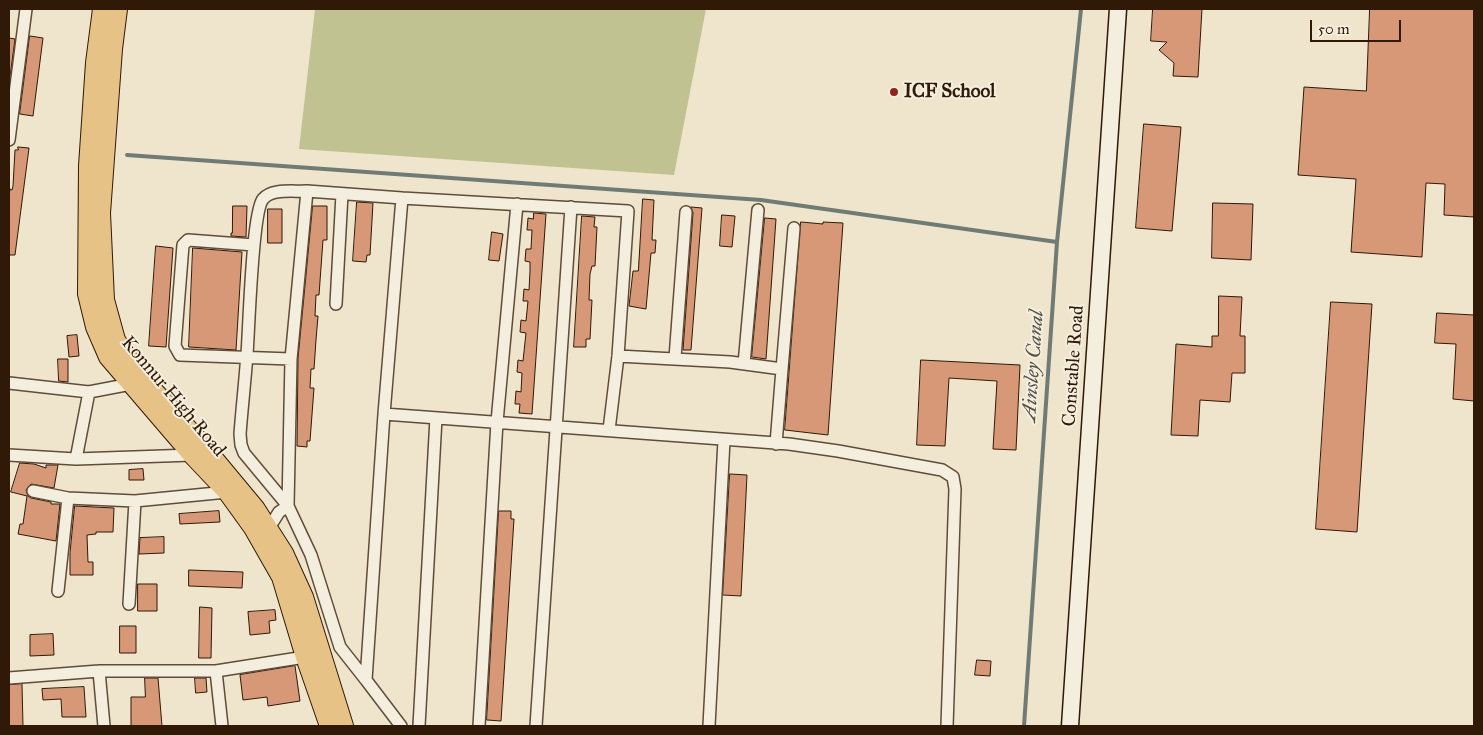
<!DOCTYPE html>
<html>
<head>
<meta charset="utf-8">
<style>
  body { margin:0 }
  #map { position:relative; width:1483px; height:735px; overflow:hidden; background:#eee5cc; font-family:"IM FELL Great Primer",serif }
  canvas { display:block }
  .frame { position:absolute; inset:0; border:10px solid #301907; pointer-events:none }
  .scale { position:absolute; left:1310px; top:20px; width:91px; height:22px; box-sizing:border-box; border:2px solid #301907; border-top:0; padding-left:6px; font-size:15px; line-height:18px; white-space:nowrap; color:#301907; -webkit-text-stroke:4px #f4eede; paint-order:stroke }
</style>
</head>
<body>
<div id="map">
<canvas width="1483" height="735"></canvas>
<div class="frame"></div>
<div class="scale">50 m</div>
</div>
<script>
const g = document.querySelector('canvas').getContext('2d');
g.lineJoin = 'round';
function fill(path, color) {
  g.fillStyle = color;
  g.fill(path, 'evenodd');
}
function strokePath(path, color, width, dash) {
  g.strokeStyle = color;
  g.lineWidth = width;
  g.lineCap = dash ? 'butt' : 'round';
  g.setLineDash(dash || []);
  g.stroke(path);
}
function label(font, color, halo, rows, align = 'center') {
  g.font = font + ' "IM FELL Great Primer",serif';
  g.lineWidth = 4;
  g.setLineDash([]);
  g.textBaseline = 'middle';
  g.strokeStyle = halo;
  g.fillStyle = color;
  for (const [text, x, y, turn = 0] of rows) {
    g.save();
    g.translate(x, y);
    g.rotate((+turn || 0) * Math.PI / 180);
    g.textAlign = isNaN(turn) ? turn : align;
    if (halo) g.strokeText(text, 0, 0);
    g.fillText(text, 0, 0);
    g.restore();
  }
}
const green = new Path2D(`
  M315 9H706L674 175 299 149Z`);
const stream = new Path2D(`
  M127 155 761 200 1057 242
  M1024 726 1057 242 1081 9`);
const building = new Path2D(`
  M1153 9H1202L1198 77 1173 76 1174 63 1159 50 1167 42 1151 41Z
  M1370 9H1474V217L1444 215 1445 184 1426 183 1422 257 1351 252 1356 179 1298 175 1304 87 1366 91Z
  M30 36 43 38 33 116 20 114Z
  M9 38 15 39 9 84Z
  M1144 124 1181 127 1172 231 1136 228Z
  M18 147 29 148 15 255H9V197L10 189 12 190 13 186 15 150H18Z
  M643 199 654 200 652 240H656L655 253H651L646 309 629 306 633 271H638Z
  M357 202 373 203 370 255H367L366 262 353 261Z
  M1213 203 1253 204 1251 260 1212 258Z
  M233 206H247L246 237 231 236V233H232Z
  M313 206H327V240H323L319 295H316L315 316H318L316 340 314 369H311L310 388H314L310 441H307V447L297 446 298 359Z
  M691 207 702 208 691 350H683L693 213Z
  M268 209H282V243H268Z
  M534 213 546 214 532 414 519 413 520 404H515L516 391 521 392 522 373 517 372 518 360 523 361 526 333 520 332 521 320 526 321 528 301H523L524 289 529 290 530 271V262L525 261 526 249H531L532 230H527L528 218 533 219Z
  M722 215 735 216 732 247 720 246Z
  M582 216 595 217 594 227H597L595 266H592L590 274 589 300H592L590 339H586V347H574Z
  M765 218 776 219 766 359 752 357Z
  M801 222 823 224V222L843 223 828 435 785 430Z
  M492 232 503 234 499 261 489 260Z
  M156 246 173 248 166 347 149 346Z
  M193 248 242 252 236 350 189 347Z
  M1219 296 1242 297 1240 336H1245V373H1232L1230 402 1200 400 1198 436 1171 435 1176 344 1212 347V336H1218Z
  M1331 302 1372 304 1357 532 1316 529Z
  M1437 313 1474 315V401L1453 399 1456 344 1435 343Z
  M77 335 79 356 69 357 67 336Z
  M58 359H68V382L59 381Z
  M921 360 1020 365 1016 450 993 449 997 381 949 378 945 446 917 445Z
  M20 463 34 464 46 468V465H58L54 488 31 484 26 490 28 496 31 498 51 502V504H60L56 541 18 534 20 524H23L27 496 11 492Z
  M143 469 144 480H129V470Z
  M730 474 747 475 741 596 723 595Z
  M75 506 114 508 113 532H96V534L87 535 88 562H93V575H70V553Z
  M219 511 220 522 180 524 179 514Z
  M499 511H511V519H514L501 721 487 720Z
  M164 537V553L139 554 140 538Z
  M189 570 243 572 242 588 189 586Z
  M138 584H157V611H138Z
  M200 607 212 608 211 658H199Z
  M275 610 276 620 269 621 270 633 250 635 248 612Z
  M120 626H136V653H120Z
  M53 634 54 655 30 656V635Z
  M977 660 991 661 990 676 975 675Z
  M295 666 300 701 268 706 267 697 243 700 240 675Z
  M145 678H158L162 726H131V697H145Z
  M195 678H206L207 692 196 693Z
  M22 684 23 726H9V685Z
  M84 687 86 717H62L61 699 43 700 42 689Z`);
const street = new Path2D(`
  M9 140 26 9
  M307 191C294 192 272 188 263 199 252 212 249 330 247 354 245 381 242 408 240 434L241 445 244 453 288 506 311 555 340 647 366 680
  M402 198 628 211 618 356 609 430
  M254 245 188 240 183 245 175 346 180 355 291 359
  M336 304 342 194
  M618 356 730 362 782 369 776 444
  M675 358 686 212
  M744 364 758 210
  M782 369 794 228
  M9 383 89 392 131 384
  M384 414 789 444 838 451 942 470 953 477 955 489 947 726
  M9 455 76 459 192 455
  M76 459 89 392
  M33 491 68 498 135 501 227 492
  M269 528 279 512 288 506 291 359 307 191 402 198 384 414 366 680 401 726
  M58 591 68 498
  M129 604 135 501
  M99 671 104 726
  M216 671 222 726
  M9 678 99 671H216L305 657
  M419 726 436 418
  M479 726 497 422 517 204
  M536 726 571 207
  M709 726 724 440`);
const secondary = new Path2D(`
  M1070 726 1118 9`);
const primary = new Path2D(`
  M102 9 95 63 88 166 87 294 95 327 108 357 192 455 227 492 253 528 281 577 305 657 329 726
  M118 9 113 49 101 213 105 300 116 340 139 374 202 444 256 509 284 553 304 597 344 726`);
const markers = [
  [894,92,5,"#8f2418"]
];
const poiNames = [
  ["ICF School",904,92]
];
const streetNames = [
  ["Constable Road",1074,366,-86],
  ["Konnur High Road",173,397,50]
];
const waterNames = [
  ["Ainsley Canal",1034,366,-86]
];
fill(green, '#c0c292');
strokePath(stream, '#717b75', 4);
fill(building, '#d69876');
strokePath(building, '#301907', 1);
strokePath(street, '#604c38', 14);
strokePath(secondary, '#301907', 19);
strokePath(primary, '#301907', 20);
strokePath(street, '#f4eede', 11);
strokePath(secondary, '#f4eede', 16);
strokePath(primary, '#e7c286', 18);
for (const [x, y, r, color] of markers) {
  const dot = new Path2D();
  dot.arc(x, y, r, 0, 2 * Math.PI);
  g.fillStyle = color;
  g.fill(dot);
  strokePath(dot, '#f4eede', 2);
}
label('bold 19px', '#301907', '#f4eede', poiNames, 'left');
label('19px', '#301907', '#f4eede', streetNames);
label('italic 20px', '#565247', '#f4eede', waterNames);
</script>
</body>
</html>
